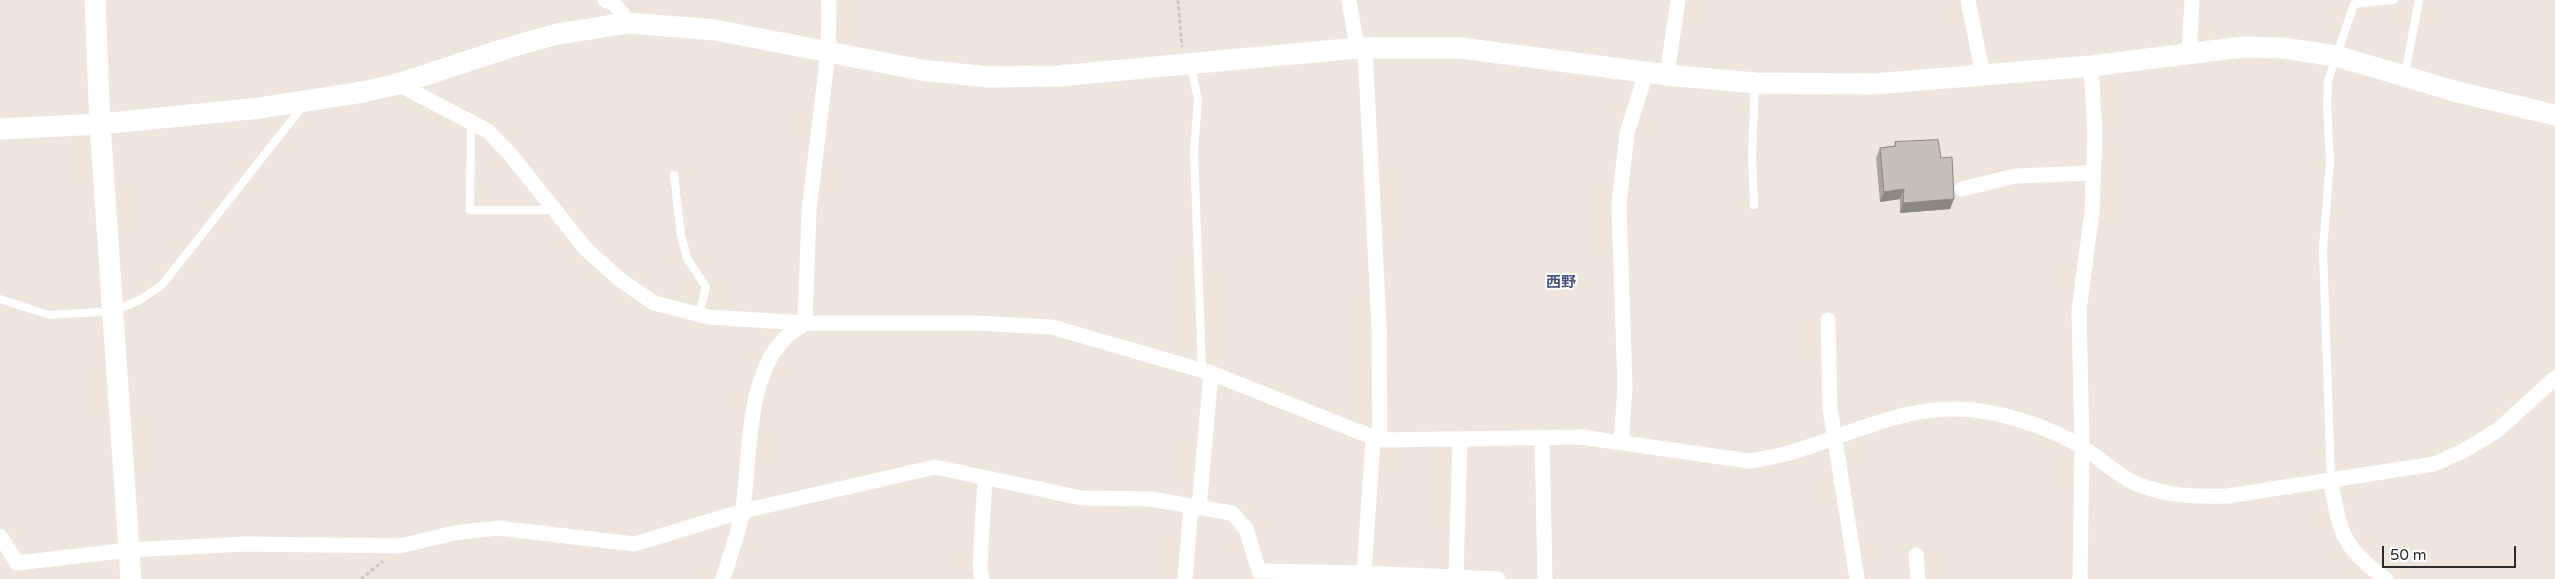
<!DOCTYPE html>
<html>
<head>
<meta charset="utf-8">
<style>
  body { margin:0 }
  #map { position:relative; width:2555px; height:579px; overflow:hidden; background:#eee5dd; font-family:"Varela Round",sans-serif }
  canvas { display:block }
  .scale { position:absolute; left:2382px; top:546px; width:134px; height:22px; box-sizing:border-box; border:2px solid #2c2c2c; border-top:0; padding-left:6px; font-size:15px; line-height:18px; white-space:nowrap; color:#2c2c2c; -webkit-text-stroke:4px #fff; paint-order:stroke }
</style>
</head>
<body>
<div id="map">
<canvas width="2555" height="579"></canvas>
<div class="scale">50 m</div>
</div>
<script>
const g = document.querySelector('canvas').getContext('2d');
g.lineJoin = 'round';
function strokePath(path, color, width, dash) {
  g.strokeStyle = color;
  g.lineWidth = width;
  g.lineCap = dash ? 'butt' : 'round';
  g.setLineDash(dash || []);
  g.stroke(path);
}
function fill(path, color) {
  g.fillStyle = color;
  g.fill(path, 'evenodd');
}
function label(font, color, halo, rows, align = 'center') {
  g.font = font + ' "Varela Round","Noto Sans JP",sans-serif';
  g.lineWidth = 4;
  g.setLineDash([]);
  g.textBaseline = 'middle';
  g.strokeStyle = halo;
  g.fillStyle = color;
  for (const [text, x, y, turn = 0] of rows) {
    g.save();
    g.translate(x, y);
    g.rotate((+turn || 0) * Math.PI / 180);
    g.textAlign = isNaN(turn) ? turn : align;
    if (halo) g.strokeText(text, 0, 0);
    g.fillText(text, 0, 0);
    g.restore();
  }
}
const path = new Path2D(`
  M1178 0 1182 47
  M361 579 383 561`);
const lane = new Path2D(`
  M1191 66 1198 100 1194 150 1202 370
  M2405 74 2419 0
  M471 122 470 210H554
  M674 175 681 235 687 258 706 287 699 314
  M1754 205 1752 154 1755 85
  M0 299 49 315 113 311 138 301 162 285 302 107
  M2331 481 2323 249 2330 162 2327 102 2328 81 2354 4 2394 0`);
const street = new Path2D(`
  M605 0 615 4 628 23
  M1349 0 1357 48
  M1968 0 1983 76
  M1365 48 1379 326 1380 440
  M2189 53 2192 0
  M1667 75 1678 0
  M398 84 488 131 510 154 585 248 619 279 654 303 709 317 805 323H975L1052 327 1211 373 1380 440 1581 437 1749 461C1830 451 1896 398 1981 411 2014 416 2055 430 2084 448 2101 459 2118 476 2137 484 2166 496 2196 497 2227 496L2434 464 2465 450 2498 430 2555 378
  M1962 189 2015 176 2093 173
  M1828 320 1830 408 1857 579
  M1542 437 1545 579
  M1621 443 1625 388 1619 204 1627 133 1646 73
  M2331 481C2340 532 2341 547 2386 579
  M1199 508 1211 373
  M0 536 17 563 129 550 245 544 400 546 454 533 498 528 634 544 743 511 935 467 1082 498 1151 499 1232 513 1246 529 1259 571 1364 573 1498 579
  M1916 555 1918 579
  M1364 573 1373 438
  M1456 577 1460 439
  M723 579C730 556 739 532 743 509 750 457 746 379 784 339 790 333 798 328 805 323L809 211 828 52 829 0
  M982 579 980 566 985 478
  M1185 579 1191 506
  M2080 579 2082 447 2079 310 2092 212 2095 134 2091 66`);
const secondary = new Path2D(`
  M95 0 100 124 131 579
  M0 129 100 124 260 108 363 92 398 84 511 47 557 34 628 23 715 30 921 70 988 77 1059 76 1357 48H1461L1667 75 1755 83 1873 84 2091 66 2243 47 2283 48 2336 56 2458 92 2555 115`);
const wall = new Path2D(`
  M1895 142 1941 158 1950 209 1900 213V199L1880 202 1876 158 1880 148 1894 146Z`);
const shadedWall = new Path2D(`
  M1904 189 1900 199 1880 202 1884 192Z
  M1954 199 1950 209 1900 213 1903 203Z`);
const building = new Path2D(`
  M1938 140 1941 158 1952 157 1954 199 1903 203 1904 189 1884 192 1880 148 1896 146 1895 142Z`);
const quarterNames = [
  ["西野",1561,283]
];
strokePath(path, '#c8c8c8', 3, [4, 2.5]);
strokePath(lane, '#fff', 8);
strokePath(street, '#fff', 15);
strokePath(secondary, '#fff', 21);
fill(wall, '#aaa69e');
fill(shadedWall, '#8b8781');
fill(building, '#c6c1b8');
strokePath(building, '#8b8781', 1);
label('bold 15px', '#485780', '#fff', quarterNames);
</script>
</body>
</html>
